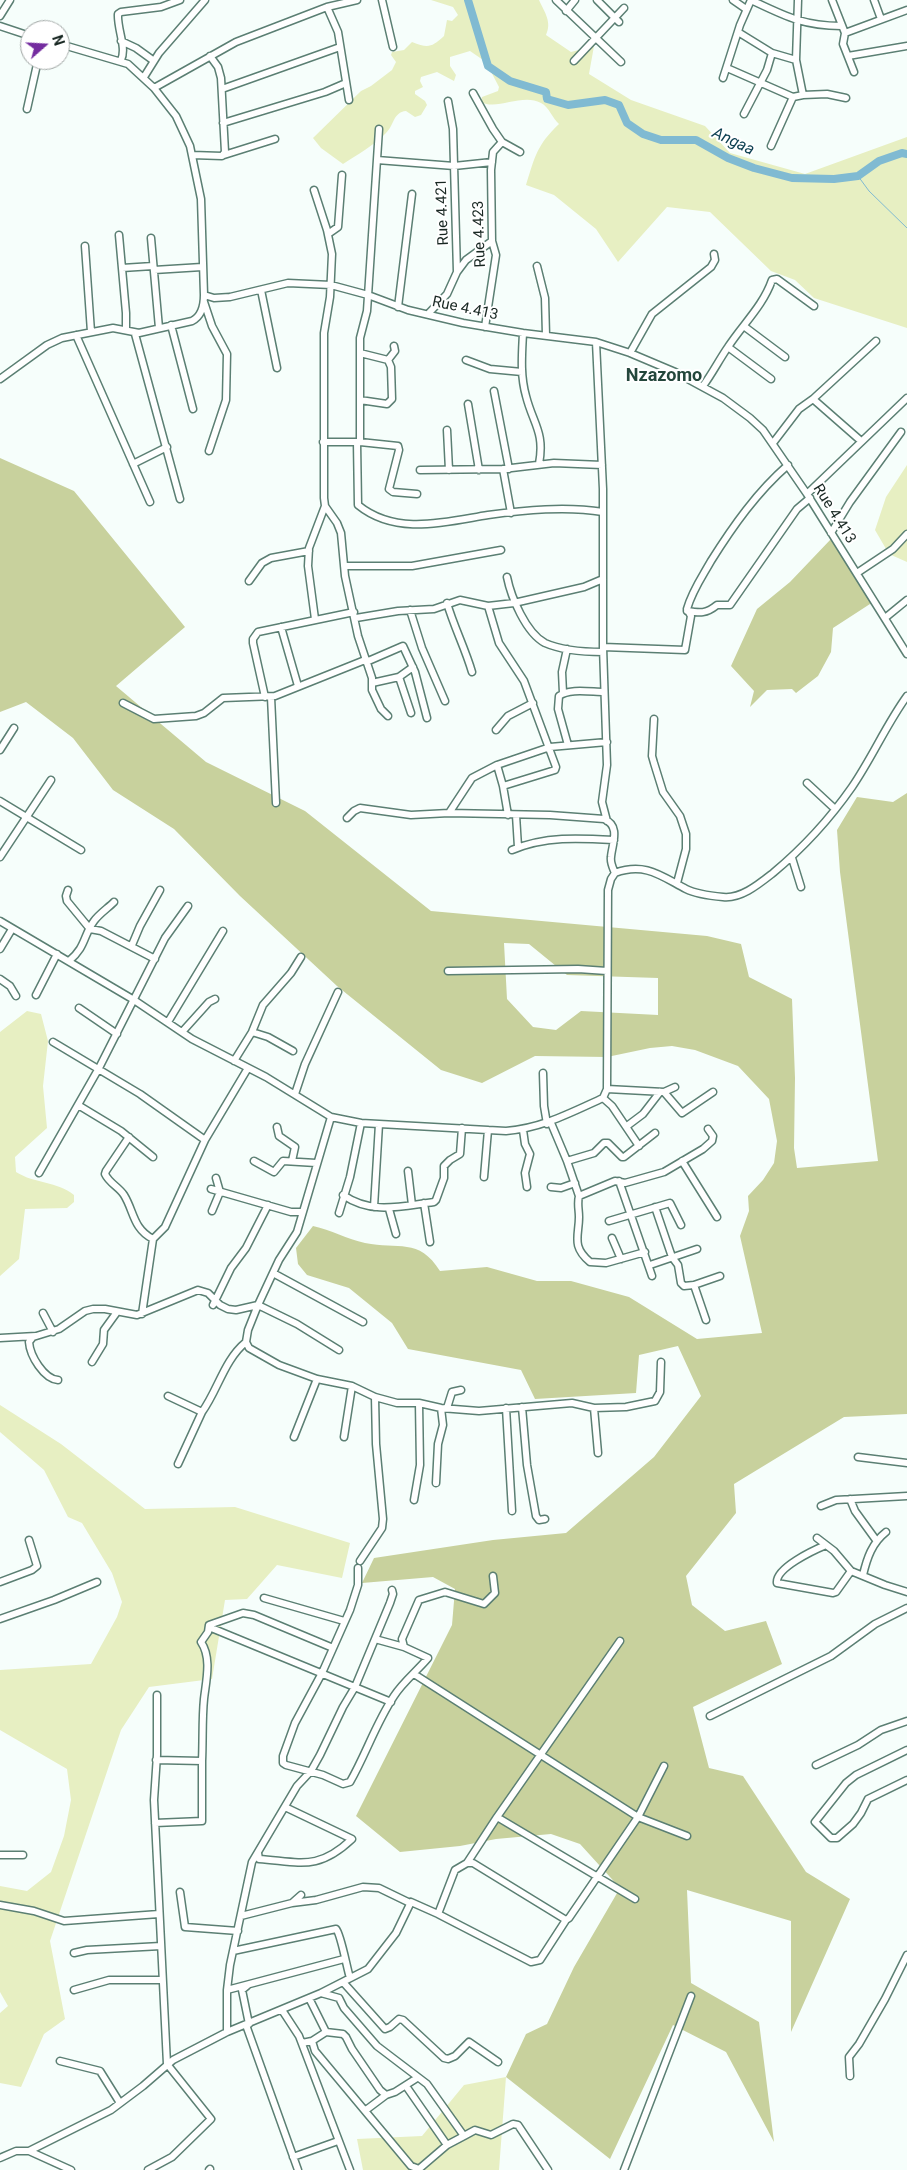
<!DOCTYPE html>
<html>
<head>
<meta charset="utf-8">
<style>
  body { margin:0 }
  #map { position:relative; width:907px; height:2170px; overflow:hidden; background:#f6fefb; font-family:Roboto,sans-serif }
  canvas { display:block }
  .north { position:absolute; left:20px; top:20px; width:50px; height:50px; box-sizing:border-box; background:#fff; border:1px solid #a3a9a7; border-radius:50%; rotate:71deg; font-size:14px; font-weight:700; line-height:20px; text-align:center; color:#182722 }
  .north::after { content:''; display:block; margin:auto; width:18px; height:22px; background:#742c9f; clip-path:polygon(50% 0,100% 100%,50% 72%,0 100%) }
</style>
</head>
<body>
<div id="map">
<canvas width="907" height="2170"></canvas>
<div class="north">N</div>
</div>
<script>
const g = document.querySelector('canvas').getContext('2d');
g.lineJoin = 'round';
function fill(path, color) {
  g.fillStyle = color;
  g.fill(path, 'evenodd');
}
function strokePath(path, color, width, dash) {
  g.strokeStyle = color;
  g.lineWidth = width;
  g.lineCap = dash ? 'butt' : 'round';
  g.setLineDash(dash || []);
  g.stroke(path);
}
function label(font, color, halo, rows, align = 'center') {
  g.font = font + ' Roboto,sans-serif';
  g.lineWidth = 4;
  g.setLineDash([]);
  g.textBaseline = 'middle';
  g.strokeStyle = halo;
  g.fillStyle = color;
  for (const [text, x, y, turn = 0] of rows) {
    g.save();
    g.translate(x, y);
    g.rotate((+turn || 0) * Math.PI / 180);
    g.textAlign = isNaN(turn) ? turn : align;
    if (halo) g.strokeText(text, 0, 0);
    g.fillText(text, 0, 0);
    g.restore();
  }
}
const green = new Path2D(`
  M431 0H539C545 13 552 22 546 35L571 52 594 46 589 74 631 100 705 126 730 153 805 174 907 137V328L814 298 795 280 771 271 710 212 667 207 618 262 596 229 554 195 526 185C535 156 537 145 559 124 553 119 549 107 541 103 522 93 497 111 481 102L482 97 498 91 499 87 486 62 470 51 450 57V66L456 75 454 81 437 72 421 77 420 81 423 87 415 91V94L425 101 427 105 421 115 415 117 406 111C393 112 394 126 386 133 374 145 357 155 343 164L321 148 313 138 361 91 371 86 392 70 396 62 391 55 392 52 404 50 412 42C428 48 431 48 444 36L447 20 452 21 458 15 453 7Z
  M907 465V562L889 554 875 530 886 497Z
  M27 1011 41 1014 48 1041 43 1086 47 1128 15 1157 16 1172C35 1184 57 1181 74 1195V1202L67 1208 25 1209 19 1259 0 1276V1032Z
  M0 1405 61 1444 145 1509 235 1507 350 1543 342 1578 277 1565 247 1599 225 1600 212 1679 149 1687 121 1730 50 1941 65 2019 44 2034 21 2087 0 2083V2013L8 2006 0 1992V1886L27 1891 51 1872 64 1836 71 1800 67 1769 0 1730V1670L91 1664 117 1617 122 1602 112 1573 82 1523 68 1517 44 1470 0 1432Z
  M506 2077 499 2170H363L357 2139 422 2136 464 2085Z`);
const forest = new Path2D(`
  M0 458 74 491 185 627 116 686 206 762 305 811 431 911 707 936 741 944 749 977 792 999 795 1078 794 1148 797 1168 878 1161 840 872 837 830 857 797 893 802 907 793V1414L844 1417 734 1484 736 1513 686 1576 692 1605 725 1631 766 1621 782 1664 693 1707 709 1768 743 1776 806 1872 850 1899 791 2032V1921L687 1890 691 1983 759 2022 774 2142 726 2052 673 2025 610 2159 506 2077 526 2034 547 2024 574 1967 620 1888 580 1844 551 1834 496 1839 460 1846 400 1852 356 1816 452 1625 455 1589 433 1577 362 1583 374 1558 493 1540 566 1533 654 1457 701 1396 678 1346 639 1355 636 1393 535 1399 521 1370 408 1349 392 1323 349 1288 307 1275 298 1264 296 1248 313 1226C331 1230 347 1239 365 1243 398 1250 419 1237 440 1271L487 1267 537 1281H571L629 1297 697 1339 762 1333 740 1236 749 1211 748 1196 763 1180 774 1163 777 1141 769 1099 738 1066 695 1050 672 1046 650 1048 607 1057 535 1056 482 1083 441 1070 337 986 240 896 174 829 113 790 73 738 26 702 0 712ZM504 943 529 944 567 975 658 978V1015L581 1011 556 1030 533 1027 507 999Z
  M831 539 877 607 870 604 833 628 831 652 818 676 796 693 792 689 767 690 750 707 754 691 731 666 757 609 790 582Z`);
const stream = new Path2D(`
  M858 176 869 191 907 228`);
const river = new Path2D(`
  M468 0 488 66 510 81 546 92 547 99 568 105 605 100 619 105 627 123 643 134 661 140H696L728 158 754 168 792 178 834 179 858 176 879 161 902 153 907 154`);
const minor = new Path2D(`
  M382 0 393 47
  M556 0 621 62
  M597 0 619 22
  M733 0 746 9
  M751 0C785 16 803 26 841 26
  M798 0 796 60 803 95 827 94 846 98
  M832 0 845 33 843 44 854 72
  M874 0 881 19
  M327 7 338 32 349 100
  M566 11 575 0
  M0 16 10 0
  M0 26 30 36
  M738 32 772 53 796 60
  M845 33 907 10
  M121 41 136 48 154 61
  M60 44 128 64 154 88 176 116 190 146 201 199 204 295 214 298 230 297 288 283 331 285 368 295 408 310 463 323 523 333 596 342 630 353 675 372 723 398 750 418 763 430 807 494 907 654
  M848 56 907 46
  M121 60C127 48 117 29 118 14L121 12 161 7 180 0
  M574 61 624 8
  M727 68 793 97 803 95
  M144 77 159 53 205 0
  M723 78 740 25 751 0
  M154 88 236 42 327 7 357 0
  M222 89 340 47
  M473 93 493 129 502 142 520 152
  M27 109 38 60
  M744 114 767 70 772 53
  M223 123 325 92 346 83
  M771 146 793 97
  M192 155 222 156 225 152 221 78 218 67 210 56
  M224 155 275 139
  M377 160 454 166 492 162
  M314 190 327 230 332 254 330 297 324 333V498L325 506 337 523 341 533 345 576 358 636 372 678V690L381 709 388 716
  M328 234 338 227 342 175
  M119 235 126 313V330
  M151 238 159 328
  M85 246 91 332
  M537 266 545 298 546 335
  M122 268 153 266
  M154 270 202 267
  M457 272 466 260 492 241
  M261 290 277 368
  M204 302 212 326 227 354 226 400 209 451
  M398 307 412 194
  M428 314 447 294 457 272 453 129 448 101
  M171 325 193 409
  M485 327 496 255 492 241 491 170 493 152 502 142
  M745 327 785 357
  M523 333C522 354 520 375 526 396 533 424 545 432 539 464
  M135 334 180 499
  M76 335 150 502
  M596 342 603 489V647L607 765 602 802 607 821
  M728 347 771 379
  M360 353 388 360 391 367 392 399 387 404 360 400
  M630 353 652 314 711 267 715 260 714 254
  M388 360 395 351 394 346
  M466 360 490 369 522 372
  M0 379 47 345 62 338 113 328 139 333 192 321C202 316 204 306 204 295
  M703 386C712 374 719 360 728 347 743 324 763 306 772 280L777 279 814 306
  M494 391 509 469
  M813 399 861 441
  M468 404 479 470
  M447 430 449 470
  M323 442H360L398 446 399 450 389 489 393 492 417 494
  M357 442 358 505C396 536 445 522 488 515 525 510 566 506 603 512
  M360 442V338L367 311 379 129
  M773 443 799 409 813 399 876 341
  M133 464 167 447
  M503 469 511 513
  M420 470 503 469 554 463 602 465
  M807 494 907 398
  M831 533 850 502 901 432
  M344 566H412L501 550
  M857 573 893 549 907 534
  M507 577C511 597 526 633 545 643 563 651 584 652 603 652
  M249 581 262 563 271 558 309 551
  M447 603C454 627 465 648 472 672
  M488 606 499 643 524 681 556 767 555 770 503 786
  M410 610 422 648 445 701
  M687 611C700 613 706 614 717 605H730L797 509 810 498
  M356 618 398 611 434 609 460 600 488 606 514 603 584 587 603 579
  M885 618 907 600
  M315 619 308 566 309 548 325 506
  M281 627 298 686
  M603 647 685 650 691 616 687 609C692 591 702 577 711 561 733 526 757 492 788 465
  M366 662 403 646 415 672 427 718
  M399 677 411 713
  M372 683 399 677 413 667
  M563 693 562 672 567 649
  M265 697 253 643V639L258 632 354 612
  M271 697 276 803
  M123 703 154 719 196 716 204 713 223 698 275 696 365 660
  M654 719 652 756 654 763 663 792 680 816 686 834V849L677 883
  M496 730 508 716 533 703
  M568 745 558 709 559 696C569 688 591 692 604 692
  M0 750 14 728
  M497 765 503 786 508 815
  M807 783 835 809
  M0 801 81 850
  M449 813 472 778 497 765 550 747 607 742
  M516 815 518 847
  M347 818 354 811 360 808 411 815 449 813 550 815 604 819C621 826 612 844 611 857 610 863 613 868 615 873
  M512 850C545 836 579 838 614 840
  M0 857 51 780
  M792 858 801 887
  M68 890 66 896 67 901 90 929 101 931 155 959
  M0 921 134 1000 192 1039 266 1077 331 1117 361 1123 506 1131C542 1128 570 1113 603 1098L607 1089 608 890 611 879 615 873C645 862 661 876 686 889 696 894 712 896 723 897 741 899 759 884 773 873 803 848 829 820 852 787 872 758 886 725 907 696
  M132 945 140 926 160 890
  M0 949 12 929
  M69 961C86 947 83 936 94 921 99 914 108 908 114 902
  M448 971 578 969 607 971
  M0 979 10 986 16 996
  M36 995 57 954
  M79 1008 117 1034
  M168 1022 223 931
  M182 1032 209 1002 215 999
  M252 1032 268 1037 293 1051
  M53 1042 140 1094 205 1140
  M234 1061 252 1032 263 1005 291 973 301 957
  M543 1073 544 1106 547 1124
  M607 1089 664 1092 682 1113 713 1092
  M664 1092 675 1087
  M295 1094 305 1064 338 992
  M603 1098 612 1106 639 1146
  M78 1105 121 1131 153 1157
  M551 1123 567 1161 579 1196 615 1181 625 1183 664 1172 703 1149 712 1141 713 1136 708 1129
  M627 1126 643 1114 660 1092
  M277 1127 279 1136 295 1147 292 1161
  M523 1130 525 1144 530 1154 525 1173 527 1187
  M129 1137 106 1171 105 1174C109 1183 119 1187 124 1195 134 1211 133 1229 153 1239
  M254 1161 274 1172 283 1161 316 1163
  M567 1161 594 1153 604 1143H608L622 1157H624L655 1133
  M682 1161 717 1217
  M408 1171 412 1205
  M39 1173 99 1068 165 938 188 906
  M484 1177 488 1130
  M619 1181 652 1276
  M551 1187 561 1188 575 1183
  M211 1189 291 1212H302
  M343 1195C372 1215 401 1206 434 1202L436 1200 444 1178V1166L450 1160 460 1154 462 1128
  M579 1196C577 1204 579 1209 579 1217 579 1236 571 1246 590 1262L606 1263 645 1252
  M424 1203 430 1242
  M374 1207 379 1124
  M655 1207 672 1257 678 1265 681 1283 684 1286 694 1285 720 1276
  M389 1209 396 1234
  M212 1211 220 1192 216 1178
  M339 1213 350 1177 361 1123
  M609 1221 670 1203 681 1225
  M612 1238 621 1259
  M650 1265 697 1249
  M273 1273 363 1322
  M694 1285 706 1320
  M213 1305 231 1268 246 1248 268 1205
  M43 1313 53 1332
  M142 1314 153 1239 165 1227 205 1140 248 1068
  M0 1338 36 1336
  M246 1342 249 1348 279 1365 317 1379 352 1386 375 1397 397 1403H419L441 1408 479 1411 572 1403 594 1408 626 1407 655 1401 660 1392 661 1362
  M92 1362 103 1344 104 1330 117 1312
  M58 1380C44 1379 30 1356 29 1342L33 1337 59 1329 85 1311 93 1309H105L137 1315 198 1290 208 1293 220 1305 228 1309 236 1310 258 1305 297 1324 339 1350
  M168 1396 202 1412C218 1390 224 1360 246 1342L248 1330 258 1305 279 1260 297 1232 331 1117
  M522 1407 527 1465 536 1516 539 1520 545 1519
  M447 1408 452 1392 461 1390
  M506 1408 512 1511
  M594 1408 598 1453
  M294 1437 317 1379
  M344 1437 352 1386
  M858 1457 907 1463
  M178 1464 202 1412
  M436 1483 438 1444 443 1425 441 1408
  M850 1499 855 1511 876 1540
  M414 1500 420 1465 419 1403
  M821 1506 836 1500 907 1496
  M817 1538 834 1551 851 1571 885 1585 907 1592
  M826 1545C814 1550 775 1568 777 1583L833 1593 836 1592 851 1571
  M360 1561 382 1528 383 1519 376 1444 375 1397
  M358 1568V1585L350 1610 322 1673 295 1723 283 1756V1763L286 1765 323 1775 343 1784 350 1782C366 1754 376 1723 394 1696 403 1682 417 1671 428 1658L404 1647 375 1639
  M863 1575C867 1558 872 1543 886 1532
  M0 1582 32 1570 37 1566 29 1540
  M264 1598 344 1621
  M0 1619 54 1600 97 1582
  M209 1627 391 1702
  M404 1647 402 1639 419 1600 445 1592 484 1604 495 1593 493 1576
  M414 1674 638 1817 687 1836
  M710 1716 831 1656 875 1624 907 1608
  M907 1750 856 1775 846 1783 815 1822 831 1838H837L853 1824 861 1813 868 1799 907 1780
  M202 1761C203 1740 202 1719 204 1699 206 1681 212 1658 201 1642L208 1632 209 1625 243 1613 254 1615 333 1648
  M816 1765 858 1745 881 1730 907 1721
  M497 1817 635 1899
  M155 1823 202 1821V1761L156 1760
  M258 1853 259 1859C301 1862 318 1871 352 1839L285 1807
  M0 1855H23
  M467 1863 497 1817 620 1641
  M180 1892 185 1927 238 1931
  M292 1903 316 1900 363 1887 379 1888 410 1903
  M0 1905 34 1911 64 1921 159 1914
  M438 1914 455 1870 467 1863H473L566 1920
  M241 1916 292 1903 301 1895
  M233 1951 336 1929C341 1934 347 1969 350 1978
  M74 1953 87 1950 161 1946
  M343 1982 385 2029 390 2027 399 2019 403 2020 444 2058 448 2059 455 2056 469 2042 498 2062
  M248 1985 242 1990 249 2024
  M74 1990 109 1980H162
  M227 1990 344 1959
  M321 1993 339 1998 344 2008 377 2046 427 2084 464 2136 475 2130 491 2135 513 2124 518 2125 548 2170
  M309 1998 326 2032 343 2034 346 2037 352 2049 380 2090 386 2095 395 2092 417 2078
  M282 2010 299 2036 350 2170
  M246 2025 298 2170
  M227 2032V1990L230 1965 252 1862 297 1786 311 1771 320 1755 343 1707 355 1687 390 1603 393 1594 392 1590
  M312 2041 315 2051 411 2166 419 2169 447 2145 464 2136
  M302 2043 312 2041 326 2032
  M60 2061 100 2071 120 2103
  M850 2076 849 2057 859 2044 885 1999 907 1955
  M406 2086 447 2145
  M366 2110 386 2095
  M29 2151 71 2170
  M293 2157 338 2141
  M0 2158 16 2151H29L111 2110 143 2086 173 2060 227 2032 321 1993 368 1969 396 1933 411 1902 438 1914 531 1962 540 1960 566 1920 569 1918 638 1817 664 1766
  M148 2170 172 2157 211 2119 167 2064 154 1800 157 1755V1695
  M209 2170 210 2169
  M624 2170 691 1996`);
const streetNames = [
  ["Rue 4.421",443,212,-92],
  ["Rue 4.423",480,234,-92],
  ["Rue 4.413",465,309,12],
  ["Rue 4.413",834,514,58]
];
const waterNames = [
  ["Angaa",733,142,25]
];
const quarterNames = [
  ["Nzazomo",664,376]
];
fill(green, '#e7efc2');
fill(forest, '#c8d19d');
strokePath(stream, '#80bad2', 1);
strokePath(river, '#80bad2', 8);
strokePath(minor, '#5b7f73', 9);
strokePath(minor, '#fff', 6);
label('15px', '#182722', '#fff', streetNames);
label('italic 16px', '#0e4152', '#fff', waterNames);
label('bold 18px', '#24473c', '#fff', quarterNames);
</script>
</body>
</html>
